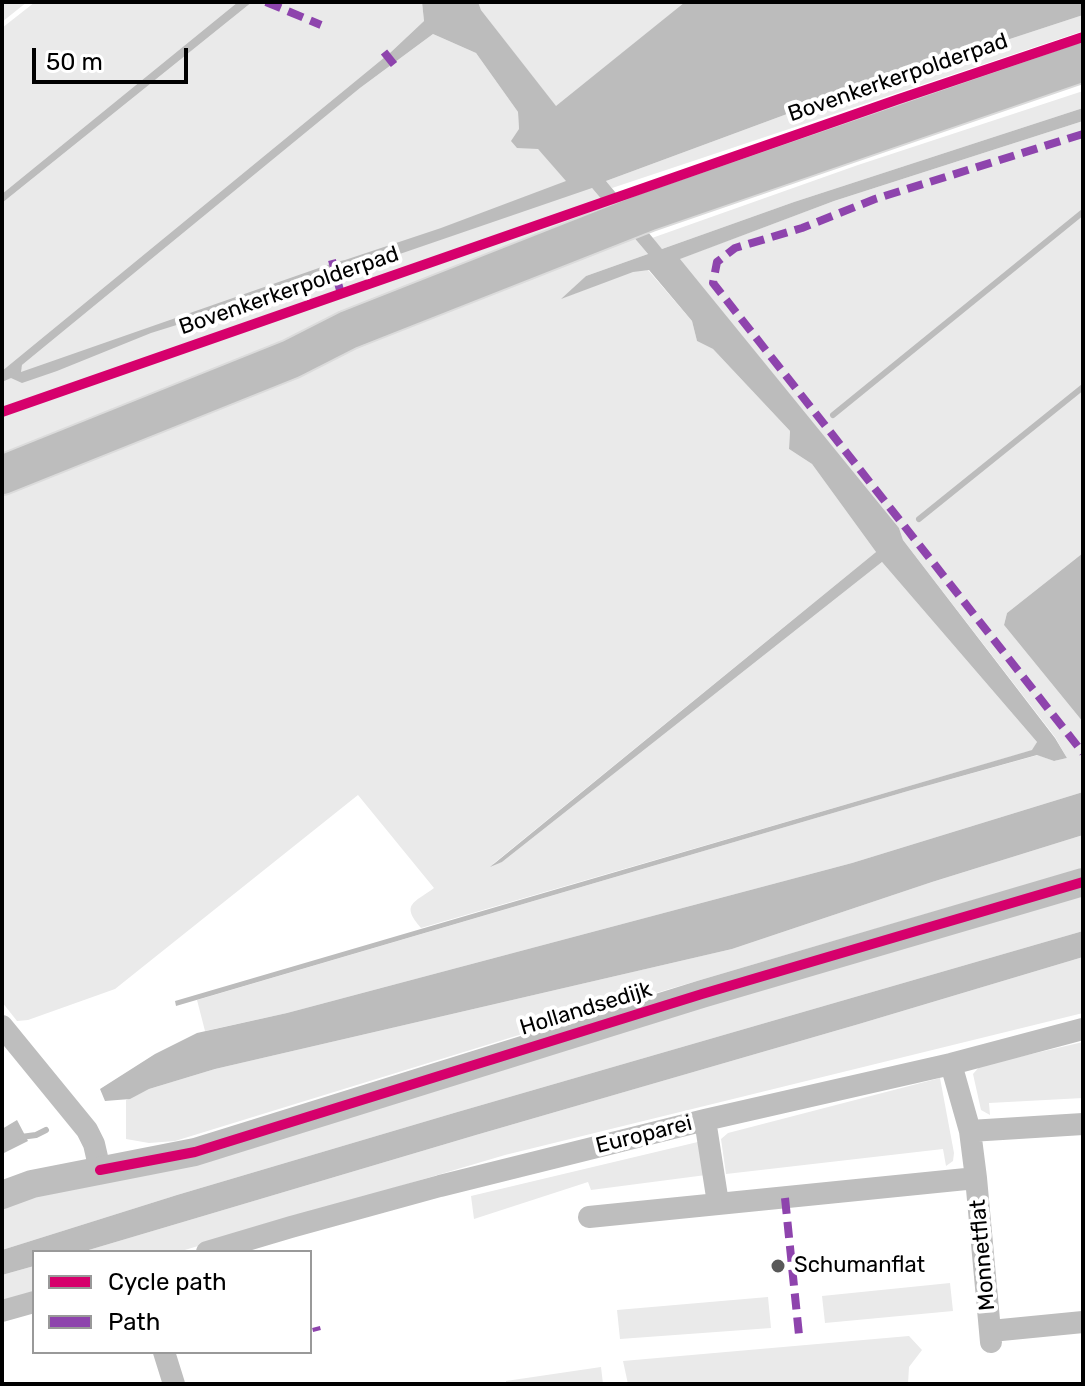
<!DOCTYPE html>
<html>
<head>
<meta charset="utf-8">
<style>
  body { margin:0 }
  #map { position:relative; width:1085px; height:1386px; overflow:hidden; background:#fff; font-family:Rubik,sans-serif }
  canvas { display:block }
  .frame { position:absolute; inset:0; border:4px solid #000; pointer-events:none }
  .legend { position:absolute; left:32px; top:1250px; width:280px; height:104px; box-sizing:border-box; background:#fff; border:2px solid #999; margin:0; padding:10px 14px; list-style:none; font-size:24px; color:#000 }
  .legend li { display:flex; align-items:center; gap:16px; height:40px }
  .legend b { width:40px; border:2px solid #999 }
  .scale { position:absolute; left:32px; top:48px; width:156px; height:36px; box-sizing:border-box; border:4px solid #000; border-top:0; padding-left:10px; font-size:24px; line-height:28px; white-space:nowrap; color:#000; -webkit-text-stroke:6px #fff; paint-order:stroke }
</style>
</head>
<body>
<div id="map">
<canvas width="1085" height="1386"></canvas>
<div class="frame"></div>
<ul class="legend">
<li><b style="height:10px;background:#d6006c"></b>Cycle path</li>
<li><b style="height:10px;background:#8e44ad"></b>Path</li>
</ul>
<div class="scale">50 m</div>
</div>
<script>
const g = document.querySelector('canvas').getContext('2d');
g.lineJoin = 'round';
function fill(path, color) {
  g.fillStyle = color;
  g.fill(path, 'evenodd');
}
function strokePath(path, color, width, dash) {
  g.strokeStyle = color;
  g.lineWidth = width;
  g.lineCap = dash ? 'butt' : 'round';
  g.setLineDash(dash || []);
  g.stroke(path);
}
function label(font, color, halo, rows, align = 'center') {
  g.font = font + ' Rubik,sans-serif';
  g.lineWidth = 8;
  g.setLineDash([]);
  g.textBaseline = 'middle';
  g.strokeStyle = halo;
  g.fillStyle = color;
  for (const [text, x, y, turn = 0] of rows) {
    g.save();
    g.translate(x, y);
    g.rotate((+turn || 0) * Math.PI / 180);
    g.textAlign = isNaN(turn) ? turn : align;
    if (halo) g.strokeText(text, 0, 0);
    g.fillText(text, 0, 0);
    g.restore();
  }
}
const green = new Path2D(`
  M2 2H27L2 22Z
  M35 2H238L2 194V28Z
  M252 2H422L424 21 391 52 2 371V203Z
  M478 2H685L556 107 481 10Z
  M1083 15V31L612 188 606 181 833 97Z
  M433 34 476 53 518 112 519 129 538 149 592 188 648 254 586 276 563 298 633 271 648 270 692 321 697 341 713 349 790 431 789 449 812 464 876 552 493 864 502 862 882 562 1037 742 1033 750 421 928C400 904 414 903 434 888L358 795 115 989 28 1020 17 1021 2 1002V382L20 372 22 365 360 88Z
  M1083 91V108L794 202 662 249 652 238 858 165Z
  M1083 121V553L1007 613 1004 625 1083 722V792L852 863 287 1013 205 1031 197 1000 908 791 1038 755 1054 761 1067 758 1055 737 903 540 899 528 679 259 834 201Z
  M1083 835V868L649 995 175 1141 149 1143 126 1139V1100L149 1089 215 1069 732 949 932 882Z
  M1083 891V931L454 1113 177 1195 2 1250V1203Z
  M1083 957V1013L505 1155 178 1252H82L476 1135 859 1024Z
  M1083 1042V1098L989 1103 990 1115 981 1110 973 1074 980 1066Z
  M940 1078 954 1153 953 1161 946 1166 943 1149 726 1174 721 1139 728 1133Z
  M702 1141 706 1175 591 1190 588 1182 474 1219 471 1196Z
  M34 1266V1295L2 1303V1275Z
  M950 1283 953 1311 825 1323 822 1296Z
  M768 1297 771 1328 620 1339 617 1310Z
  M909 1336 922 1350 909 1367 908 1384H628L623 1361Z
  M601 1367 603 1384H506V1381Z`);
const water = new Path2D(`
  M238 2H252L2 203V194Z
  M422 2H478L481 10 556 106 685 2H1083V15L833 97 606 181 662 249 794 202 1083 108V121L834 201 680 259 899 528 903 540 1055 738 1067 758 1054 761 1037 755 908 791 176 1006 175 1001 1032 750 1037 742 882 562 502 862 490 867 876 552 812 464 789 449 790 431 713 349 697 341 692 321 649 270 633 272 561 299 586 276 648 254 592 188 356 269 151 333 57 371 22 383 11 378 2 382V371L391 52 424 21ZM433 34 476 53 518 112 519 129 511 141 517 148 538 149 566 181 441 228 345 260 336 262 21 372 22 365 360 88Z
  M1083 553V722L1004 625 1007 613Z
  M1083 792V835L932 882 732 949 215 1069 149 1089 130 1099 105 1101 100 1089 155 1054 197 1033 287 1013 852 863Z
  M1083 931V957L859 1024 476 1135 82 1252H34V1266L2 1275V1250L177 1195 454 1113Z
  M17 1120 28 1141 2 1154V1129Z`);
const stream = new Path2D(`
  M833 415 1083 212
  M919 519 1083 387
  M21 1137 36 1135 46 1130`);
const minor = new Path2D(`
  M2 1026 87 1130 94 1144 100 1170
  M951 1064 970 1131 976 1178 991 1342
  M705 1120 718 1203
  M970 1131 1083 1124
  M589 1217 976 1178
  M207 1252 291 1227 440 1186 705 1120 951 1064 1083 1029
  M2 1311 34 1302
  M991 1331 1083 1322
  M164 1352 174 1384`);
const tertiary = new Path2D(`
  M2 1195 32 1184 195 1152 702 994 1083 882`);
const trunk = new Path2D(`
  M2 475 291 359 348 330 647 212 1083 62`);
const quiet = new Path2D(`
  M266 2 321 25
  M384 52 396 67
  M1083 134 875 199 802 228 735 248 717 262 713 283 1083 753
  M332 260 341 294
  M785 1198 799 1335
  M316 1327 317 1331`);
const cycleway = new Path2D(`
  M2 412 899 99 1083 37
  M100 1170 195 1152 702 994 1083 882`);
const markers = [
  [778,1266,8,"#595959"]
];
const streetNames = [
  ["Bovenkerkerpolderpad",898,78,-19],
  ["Bovenkerkerpolderpad",289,291,-19],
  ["Hollandsedijk",586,1009,-17],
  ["Europarei",644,1135,-14],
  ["Monnetflat",983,1255,-95]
];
const poiNames = [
  ["Schumanflat",794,1266]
];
fill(green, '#eaeaea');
fill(water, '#bcbcbc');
strokePath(stream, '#bcbcbc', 6);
strokePath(trunk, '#dbdbdb', 42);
strokePath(minor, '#bebebe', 22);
strokePath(tertiary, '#bebebe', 28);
strokePath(trunk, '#bdbdbd', 38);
strokePath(quiet, '#8e44ad', 8, [16, 8]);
strokePath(cycleway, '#d6006c', 10);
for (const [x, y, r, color] of markers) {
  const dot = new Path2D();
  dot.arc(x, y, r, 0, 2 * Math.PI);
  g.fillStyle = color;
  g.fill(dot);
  strokePath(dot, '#fff', 3);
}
label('22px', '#000', '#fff', streetNames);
label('22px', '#000', '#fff', poiNames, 'left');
</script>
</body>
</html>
